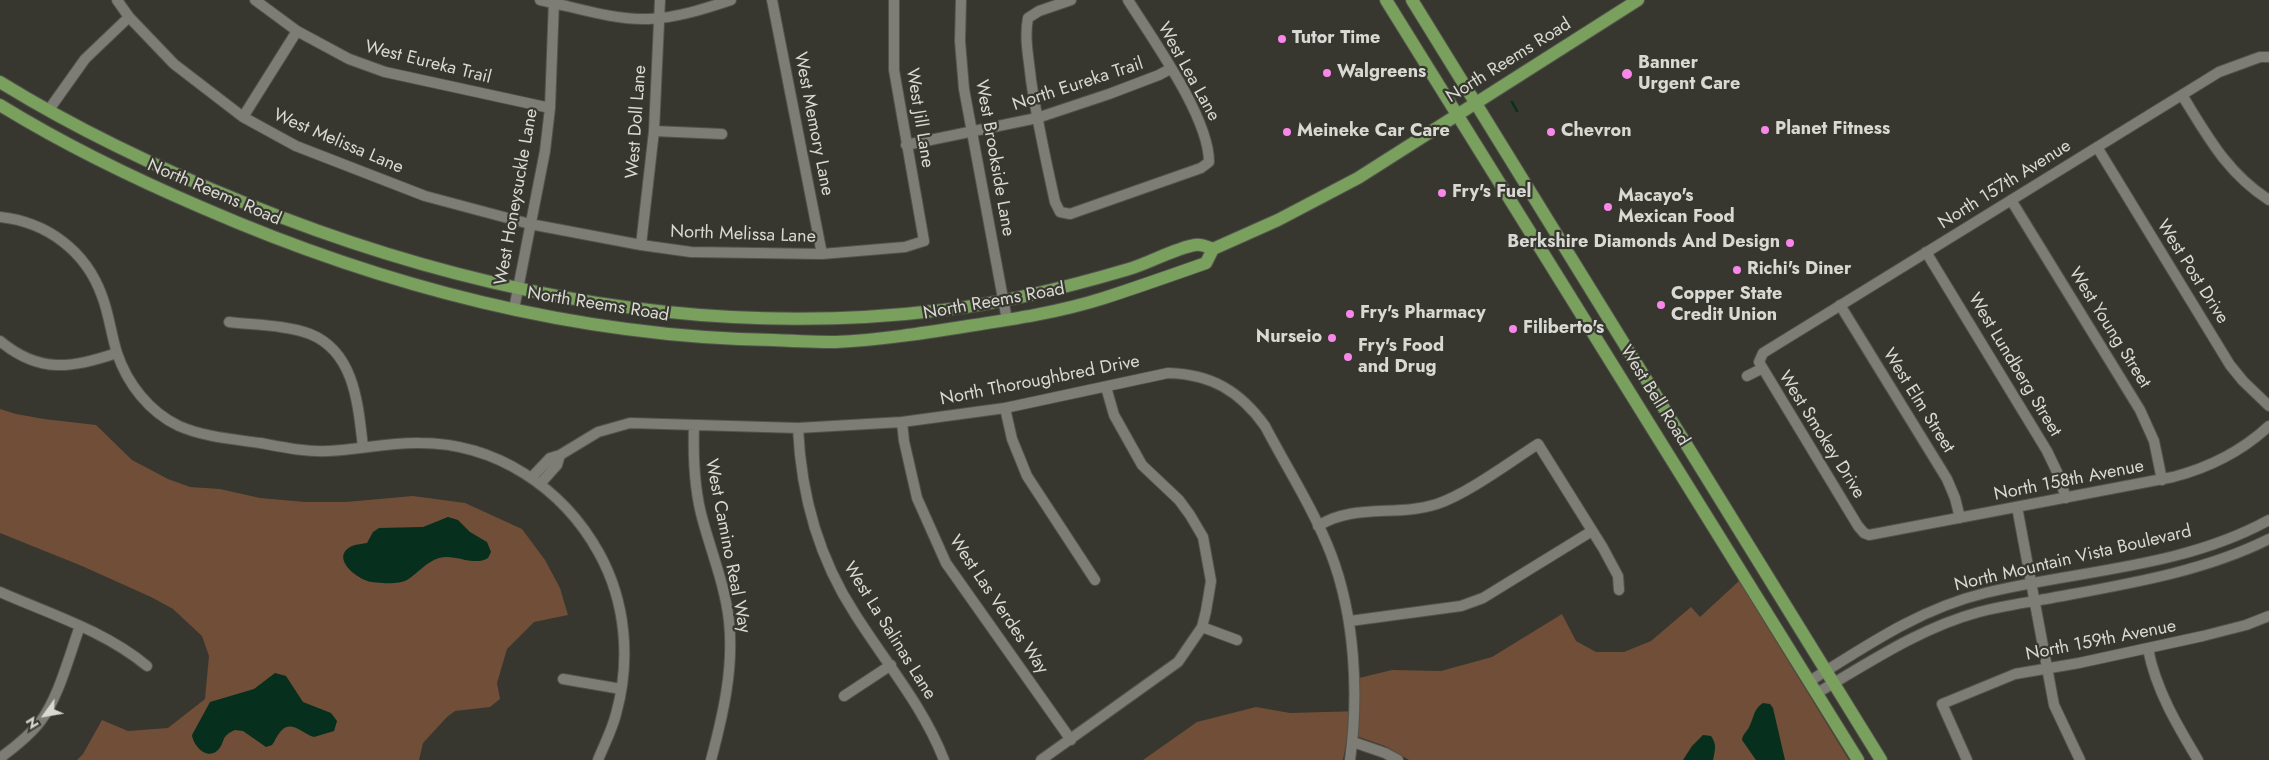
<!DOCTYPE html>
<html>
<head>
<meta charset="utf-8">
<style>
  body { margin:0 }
  #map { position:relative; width:2269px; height:760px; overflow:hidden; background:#373730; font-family:Jost,sans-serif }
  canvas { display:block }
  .north { position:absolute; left:20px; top:690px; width:50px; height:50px; -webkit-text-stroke:4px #373730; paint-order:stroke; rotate:238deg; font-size:14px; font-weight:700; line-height:20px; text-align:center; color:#d9d9d4 }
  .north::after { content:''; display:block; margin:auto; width:18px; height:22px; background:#d9d9d4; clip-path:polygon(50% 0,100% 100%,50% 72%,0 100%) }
</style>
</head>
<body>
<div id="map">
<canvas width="2269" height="760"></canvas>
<div class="north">N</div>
</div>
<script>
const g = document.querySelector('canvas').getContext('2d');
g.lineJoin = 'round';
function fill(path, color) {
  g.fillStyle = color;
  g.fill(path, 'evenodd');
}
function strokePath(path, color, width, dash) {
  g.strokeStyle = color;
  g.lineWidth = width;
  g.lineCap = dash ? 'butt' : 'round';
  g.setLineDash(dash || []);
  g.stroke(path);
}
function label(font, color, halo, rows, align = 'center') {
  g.font = font + ' Jost,sans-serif';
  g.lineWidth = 4.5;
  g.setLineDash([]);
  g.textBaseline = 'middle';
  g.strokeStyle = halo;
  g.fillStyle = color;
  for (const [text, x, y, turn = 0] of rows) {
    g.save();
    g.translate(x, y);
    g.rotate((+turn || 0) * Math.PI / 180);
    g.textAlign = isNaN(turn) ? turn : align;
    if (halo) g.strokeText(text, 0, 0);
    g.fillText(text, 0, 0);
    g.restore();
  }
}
const green = new Path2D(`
  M0 409 16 414 44 419 96 425 132 460 168 479 190 487 220 489 260 498 305 502H346L413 496 465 503 522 529 545 560 560 588 568 615 534 622 507 649 497 683 500 699 490 707 455 711 447 717 423 743 419 760H77L83 754 102 720 128 731 168 728 205 699 209 656 202 636 173 609 151 597 82 566 0 533Z
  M1739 581 1849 760H1409L1385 746 1348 733 1343 760H1143L1197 722 1256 707 1290 713 1360 711 1359 678 1392 670 1441 671 1492 657 1562 614 1576 641 1596 652H1624L1651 641 1691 607 1700 617Z`);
const water = new Path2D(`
  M448 517 458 520 470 532 487 542 491 552 488 558C473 567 455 553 439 558 426 562 418 573 407 580 398 585 382 583 372 582 357 580 329 557 352 546 357 544 363 544 367 543L373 532 379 528 423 527Z
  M275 673 286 676 303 702 331 713 337 721 334 731 314 737C303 734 291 719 281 731 277 735 275 741 272 745L266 747 243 731 235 730C219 737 226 743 217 751 206 760 193 745 192 735L210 702 254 689Z
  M1763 703 1770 704 1773 708 1785 760H1756L1742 740C1743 733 1748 731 1750 725 1755 715 1753 710 1763 703Z
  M1703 735 1711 736C1717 744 1715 750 1713 760H1683L1692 746Z`);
const stream = new Path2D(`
  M1512 102 1517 111`);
const minor = new Path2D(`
  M117 0 129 17 174 64 243 117 296 146 425 196 530 224 641 245 691 252 822 254 905 247 924 241 894 70V0
  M255 0 297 31 349 59 385 72 550 108
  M540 0C575 7 612 20 648 19 676 18 704 9 731 0
  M772 0 822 254
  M961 0 960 41 964 89 1007 320
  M1071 0 1039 11 1028 18C1024 39 1029 59 1031 80 1037 121 1046 161 1055 202L1060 212 1070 214 1201 168 1209 162C1209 117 1153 40 1128 0
  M2269 57H2260L2219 72 1763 353 1759 362 1858 526 1864 533 1869 535 2173 477C2208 468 2242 451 2269 426
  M2182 95C2208 137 2227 173 2269 200
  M48 111 85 59 129 17
  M243 117 297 31
  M654 131 722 134
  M906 145 1037 118 1109 94 1159 75 1170 69
  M2097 147 2230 365 2243 381 2269 406
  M2011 200 2140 410 2154 441 2162 480
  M0 217C47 222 86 251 102 296 109 314 111 334 117 353 127 383 149 412 179 426 204 437 233 439 260 443 282 447 305 452 328 451 359 450 389 442 420 443 496 443 563 488 599 553 626 602 631 660 616 714 612 730 604 745 598 760
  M641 245 654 131 660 0
  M1926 252 2047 451 2058 474 2066 498
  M1840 305 1947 479 1955 498 1960 518
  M514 309 545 151 550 108 554 0
  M229 322C253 325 287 325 310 334 355 352 358 405 363 447
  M0 341C40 374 71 368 117 353
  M1747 376 1761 369
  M1005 408 1012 439 1027 476 1095 580
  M902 422 904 441 917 498 946 563 1071 740
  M694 426C693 457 694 490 703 521 712 554 725 586 729 621 734 668 723 715 711 760
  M798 428C801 495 818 557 855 614 886 663 923 706 944 760
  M560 455 598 432 630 423 798 428 902 422 1005 408 1168 373C1211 374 1240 391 1265 426 1287 468 1314 510 1331 554 1355 617 1359 694 1350 760
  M532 477 550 458 560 455 557 465 540 484
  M2017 507 2054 705 2080 760
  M1318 526C1354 503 1397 517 1437 504 1467 494 1510 462 1538 444L1603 548 1618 576 1619 590
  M0 592C50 614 105 631 147 666
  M1350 621 1461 606 1483 598 1592 531
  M1202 627 1237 640
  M2148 649C2156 690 2177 725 2198 760
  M563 679 621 689
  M1810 681C1866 646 1919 609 1985 593 2079 570 2182 568 2269 520
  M1817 693C1870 662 1920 628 1979 612 2001 606 2024 603 2046 599 2121 585 2201 573 2269 539
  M844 696 891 665
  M1353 742 1385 753 1398 760
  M0 758C15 747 29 736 40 722 59 697 69 656 80 626
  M1041 760 1178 662 1202 627 1206 611 1211 581 1203 537 1190 515 1179 500 1142 465 1114 415 1106 387
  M1967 760 1942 704 2015 674 2079 663 2203 636 2246 625 2269 616`);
const major = new Path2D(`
  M1386 0 1858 760
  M1412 0 1881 760
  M0 82C78 130 160 169 245 203 467 293 704 339 943 310 1006 303 1068 287 1129 269 1149 263 1176 248 1195 245 1201 244 1208 247 1213 249
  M0 105C65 145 133 178 203 208 382 286 577 337 773 340 794 341 815 342 836 342 880 340 924 333 968 326 1014 319 1060 312 1104 298 1138 287 1172 275 1206 263L1213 249 1278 220 1358 178 1638 0`);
const markers = [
  [1282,39,5,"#f987e9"],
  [1327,73,5,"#f987e9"],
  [1627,74,6,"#f987e9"],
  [1765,130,5,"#f987e9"],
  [1287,132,5,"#f987e9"],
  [1551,132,5,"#f987e9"],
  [1442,193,5,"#f987e9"],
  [1608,207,5,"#f987e9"],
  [1790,243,5,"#f987e9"],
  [1737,270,5,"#f987e9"],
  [1661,305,5,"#f987e9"],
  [1350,314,5,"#f987e9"],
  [1513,329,5,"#f987e9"],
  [1332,338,5,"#f987e9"],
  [1348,357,5,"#f987e9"]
];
const poiNames = [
  ["Tutor Time",1292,39],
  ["Banner",1638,64],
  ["Urgent Care",1638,85],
  ["Walgreens",1337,73],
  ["Planet Fitness",1775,130],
  ["Meineke Car Care",1297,132],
  ["Chevron",1561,132],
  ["Fry's Fuel",1452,193],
  ["Macayo's",1618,197],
  ["Mexican Food",1618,218],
  ["Berkshire Diamonds And Design",1780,243,"right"],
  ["Richi's Diner",1747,270],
  ["Copper State",1671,295],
  ["Credit Union",1671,316],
  ["Fry's Pharmacy",1360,314],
  ["Filiberto's",1523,329],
  ["Nurseio",1322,338,"right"],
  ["Fry's Food",1358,347],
  ["and Drug",1358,368]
];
const streetNames = [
  ["North Reems Road",1509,61,-32],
  ["West Eureka Trail",428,63,14],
  ["West Lea Lane",1188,72,61],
  ["North Eureka Trail",1078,85,-18],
  ["West Jill Lane",919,118,81],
  ["West Doll Lane",637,122,-86],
  ["West Memory Lane",813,124,79],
  ["West Melissa Lane",338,142,23],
  ["West Brookside Lane",994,158,80],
  ["North 157th Avenue",2005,185,-32],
  ["North Reems Road",214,193,23],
  ["West Honeysuckle Lane",517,197,-80],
  ["North Melissa Lane",743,235,2],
  ["West Post Drive",2192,272,58],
  ["North Reems Road",994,302,-10],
  ["North Reems Road",598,305,9],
  ["West Young Street",2109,328,58],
  ["West Lundberg Street",2014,365,59],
  ["North Thoroughbred Drive",1040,381,-11],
  ["West Bell Road",1654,396,58],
  ["West Elm Street",1918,401,58],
  ["West Smokey Drive",1821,435,58],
  ["North 158th Avenue",2069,481,-11],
  ["West Camino Real Way",727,546,79],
  ["North Mountain Vista Boulevard",2073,559,-13],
  ["West Las Verdes Way",998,605,56],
  ["West La Salinas Lane",889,631,58],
  ["North 159th Avenue",2101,641,-11]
];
fill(green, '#714e37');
fill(water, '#062f1e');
strokePath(stream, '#062f1e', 2.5);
strokePath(minor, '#53534d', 12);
strokePath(major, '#53534d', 14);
strokePath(minor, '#7d7d75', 10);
strokePath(major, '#79a05d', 12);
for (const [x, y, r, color] of markers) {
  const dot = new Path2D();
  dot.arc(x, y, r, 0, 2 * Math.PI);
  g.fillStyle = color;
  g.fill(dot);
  strokePath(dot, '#373730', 2);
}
label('bold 18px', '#d9d9d4', '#373730', poiNames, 'left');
label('18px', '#d9d9d4', '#373730', streetNames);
</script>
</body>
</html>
